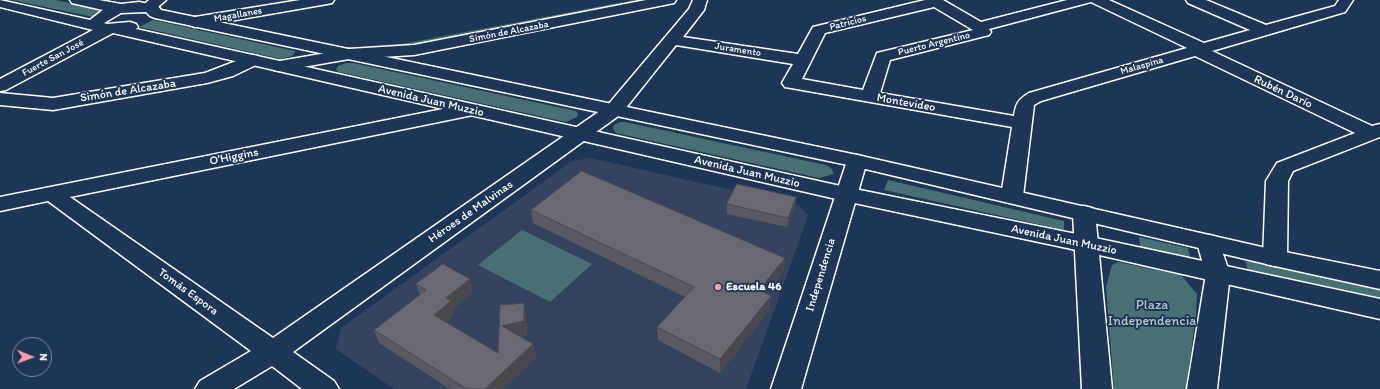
<!DOCTYPE html>
<html>
<head>
<meta charset="utf-8">
<style>
  body { margin:0 }
  #map { position:relative; width:1380px; height:389px; overflow:hidden; background:#1d3557; font-family:Itim,sans-serif }
  canvas { display:block }
  .north { position:absolute; left:12px; top:337px; width:40px; height:40px; box-sizing:border-box; background:#1d3557; border:1px solid #77869a; border-radius:50%; rotate:91deg; font-size:11px; font-weight:700; line-height:16px; text-align:center; color:#fff }
  .north::after { content:''; display:block; margin:auto; width:14px; height:18px; background:#ff9aa2; clip-path:polygon(50% 0,100% 100%,50% 72%,0 100%) }
</style>
</head>
<body>
<div id="map">
<canvas width="1380" height="389"></canvas>
<div class="north">N</div>
</div>
<script>
const g = document.querySelector('canvas').getContext('2d');
g.lineJoin = 'round';
function fill(path, color) {
  g.fillStyle = color;
  g.fill(path, 'evenodd');
}
function strokePath(path, color, width, dash) {
  g.strokeStyle = color;
  g.lineWidth = width;
  g.lineCap = dash ? 'butt' : 'round';
  g.setLineDash(dash || []);
  g.stroke(path);
}
function label(font, color, halo, rows, align = 'center') {
  g.font = font + ' Itim,sans-serif';
  g.lineWidth = 4;
  g.setLineDash([]);
  g.textBaseline = 'middle';
  g.strokeStyle = halo;
  g.fillStyle = color;
  for (const [text, x, y, turn = 0] of rows) {
    g.save();
    g.translate(x, y);
    g.rotate((+turn || 0) * Math.PI / 180);
    g.textAlign = isNaN(turn) ? turn : align;
    if (halo) g.strokeText(text, 0, 0);
    g.fillText(text, 0, 0);
    g.restore();
  }
}
const built = new Path2D(`
  M590 158 799 205 808 216 746 389H394L336 349 341 328 572 161Z`);
const green = new Path2D(`
  M12 0H56L108 11 93 17Z
  M634 0H651L393 49 392 46Z
  M153 20 295 51V53L292 56 281 59 139 27Z
  M346 63H353L576 111 578 114 577 117 566 122 339 72 336 70 338 66Z
  M620 122H625L826 165 831 168 834 174 819 178 616 133 613 129 614 125Z
  M888 180 1064 221V230L884 190Z
  M522 230 592 264 550 302 478 265Z
  M1139 237 1188 248 1190 258 1140 247Z
  M1245 260 1380 290V300L1248 271Z
  M1118 262 1181 275 1197 294 1196 315 1186 389H1114L1106 287 1112 265Z`);
const minor = new Path2D(`
  M149 0H166L153 11H143L140 8Z
  M300 0H334L332 3 327 4 195 27 190 25 187 22 190 19 195 17Z
  M646 0H676L674 3 414 55 349 59 280 71 274 70 271 66 274 62 280 61 349 49 414 45Z
  M693 0H707L704 10 683 37 798 54 813 27 925 0H943L981 22 1067 0H1109L1204 43 1250 30 1188 3 1186 0H1206L1266 25 1335 6 1339 0H1353L1345 12 1212 51 1372 126 1380 124V137L1293 171 1288 181 1287 258 1284 264 1275 266 1266 264 1263 258 1266 181 1277 163 1355 133 1195 56 1041 101 1034 105 1023 196 1020 201 1012 203 1004 201 1001 196 1012 127 791 88 785 87 782 83 793 64 676 45 621 114 293 352 334 381 339 389H302L272 366 234 389H195L200 381 251 351 48 201 0 211V197L468 104 475 106 477 110 475 114 468 116 70 197 273 338 607 106 689 9ZM1091 2 1187 48 1029 93C1018 100 1016 103 1014 116L880 93 890 60 989 35 991 32 989 29ZM934 7 973 30 877 53 863 90 802 79 825 33Z
  M252 55 258 56 260 60 258 64 233 76 207 83 53 110 0 105V93L53 98 205 73Z
  M857 155 864 157 867 161 801 389H771L847 161 850 157Z
  M1084 206 1092 208 1095 213 1112 389H1082L1073 213 1076 208Z
  M1209 235 1217 237 1230 274 1217 389H1187L1206 274 1197 243 1201 237Z`);
const major = new Path2D(`
  M0 0 90 20 103 10 72 3 70 0H99L121 4 139 2 158 6 161 10 857 155 1275 250 1380 271V289L1275 266 857 167 155 18 150 16 146 12 121 13 104 23 107 24 130 22 136 24 138 27 136 29 845 187 1086 236 1380 299V319L1086 252 845 201 113 33 6 90 0 91V79L93 30 0 7Z`);
const wall = new Path2D(`
  M796 197 795 206 787 227 727 214V204Z
  M531 210 784 271 766 293 770 309 720 373 658 340 657 327 685 297 533 223Z
  M416 284 473 292 453 309 455 315 446 322 498 353 524 303 526 316 527 335 520 337 533 344 536 358 503 389H450L379 343 374 330 420 295Z`);
const shadedWall = new Path2D(`
  M796 197 795 206 787 227 788 218Z
  M785 258 784 271 758 304 759 290Z
  M470 279 473 292 453 309 455 315 438 329 434 315 446 298Z
  M771 296 770 309 720 373V359Z
  M524 303 526 316 527 335 505 340 502 326Z
  M533 344 536 358 503 389H485Z`);
const building = new Path2D(`
  M582 171 785 258 759 290 771 296 720 359 657 327 694 287 531 210Z
  M737 184 796 197 788 218 727 204Z
  M443 264 470 279 446 298 451 301 434 315 498 353 500 305 524 303V321L502 326 533 344 485 389H467L374 330 426 290 416 284Z`);
const markers = [
  [718,287,4,"#ff9aa2"]
];
const farStreetnames = [
  ["Magallanes",238,15,-10],
  ["Patricios",848,23,-14],
  ["Simón de Alcazaba",509,32,-11],
  ["Puerto Argentino",934,44,-14],
  ["Juramento",738,50,9],
  ["Fuerte San José",53,58,-28],
  ["Malaspina",1142,66,-16]
];
const streetNames = [
  ["Simón de Alcazaba",128,91,-9],
  ["Rubén Darío",1283,92,25],
  ["Avenida Juan Muzzio",431,101,13],
  ["Montevideo",906,103,10],
  ["O'Higgins",234,157,-11],
  ["Avenida Juan Muzzio",747,172,13],
  ["Héroes de Malvinas",471,212,-35],
  ["Avenida Juan Muzzio",1064,240,12],
  ["Independencia",821,275,-73],
  ["Tomás Espora",188,292,36]
];
const poiNames = [
  ["Escuela 46",726,287]
];
const nearParknames = [
  ["Plaza",1152,305],
  ["Independencia",1152,321]
];
fill(built, '#34445f');
fill(green, '#486f73');
strokePath(minor, '#fff', 3);
strokePath(major, '#fff', 3);
fill(minor, '#1d3557');
fill(major, '#1d3557');
fill(wall, '#5a5963');
fill(shadedWall, '#4a4950');
fill(building, '#696873');
strokePath(building, '#4a4950', 1);
for (const [x, y, r, color] of markers) {
  const dot = new Path2D();
  dot.arc(x, y, r, 0, 2 * Math.PI);
  g.fillStyle = color;
  g.fill(dot);
  strokePath(dot, '#1d3557', 1.5);
}
label('10px', '#fff', '#1d3557', farStreetnames);
label('12px', '#fff', '#1d3557', streetNames);
label('bold 12px', '#fff', '#1d3557', poiNames, 'left');
label('14px', '#b6c5c7', '#1d3557', nearParknames);
</script>
</body>
</html>
